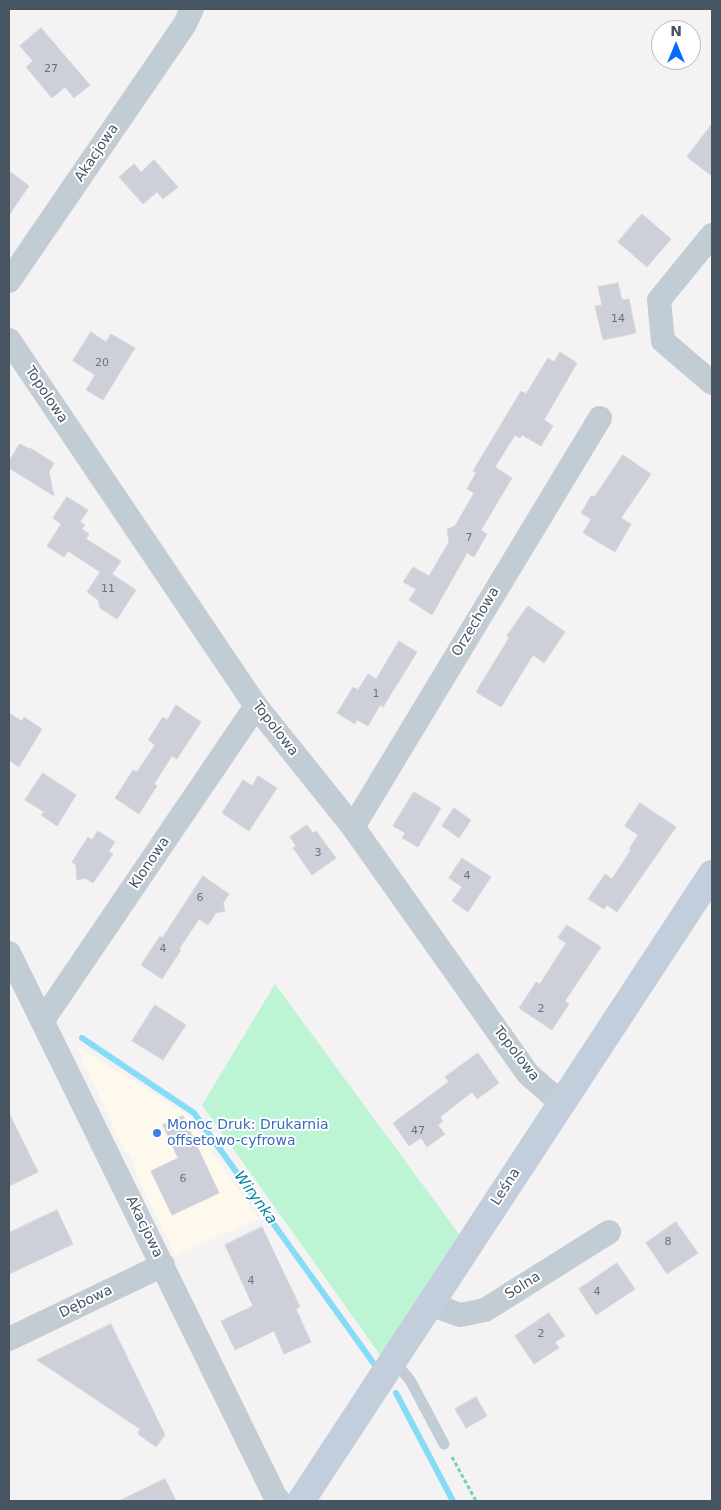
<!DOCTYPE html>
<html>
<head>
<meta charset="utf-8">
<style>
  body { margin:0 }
  #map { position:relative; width:721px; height:1510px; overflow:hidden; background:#f4f2f2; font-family:"DejaVu Sans",sans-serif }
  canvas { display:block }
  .frame { position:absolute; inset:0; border:10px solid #475462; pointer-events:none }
  .north { position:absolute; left:651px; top:20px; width:50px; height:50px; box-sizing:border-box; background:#fff; border:1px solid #b5bbc0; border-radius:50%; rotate:0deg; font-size:14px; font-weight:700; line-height:20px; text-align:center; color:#475462 }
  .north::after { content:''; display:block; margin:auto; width:18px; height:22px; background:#066afa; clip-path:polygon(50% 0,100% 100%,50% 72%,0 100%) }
</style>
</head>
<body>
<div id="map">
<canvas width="721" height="1510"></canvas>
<div class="frame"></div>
<div class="north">N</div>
</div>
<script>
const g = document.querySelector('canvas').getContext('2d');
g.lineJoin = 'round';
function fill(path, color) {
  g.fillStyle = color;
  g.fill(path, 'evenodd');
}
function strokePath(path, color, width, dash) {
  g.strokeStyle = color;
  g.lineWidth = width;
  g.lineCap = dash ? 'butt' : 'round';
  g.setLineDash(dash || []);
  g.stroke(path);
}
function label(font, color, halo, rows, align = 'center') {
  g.font = font + ' "DejaVu Sans",sans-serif';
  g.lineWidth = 4;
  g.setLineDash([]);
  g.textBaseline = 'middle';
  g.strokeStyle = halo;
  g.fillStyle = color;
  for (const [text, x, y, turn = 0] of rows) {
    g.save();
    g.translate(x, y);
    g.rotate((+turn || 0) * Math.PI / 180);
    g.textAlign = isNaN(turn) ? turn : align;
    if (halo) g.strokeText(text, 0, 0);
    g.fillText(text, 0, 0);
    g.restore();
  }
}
const commercial = new Path2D(`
  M76 1046 185 1113 259 1219 175 1255 136 1174 137 1170 129 1153 125 1152Z`);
const green = new Path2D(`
  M275 984 459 1234 380 1355 202 1105Z`);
const stream = new Path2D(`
  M82 1038 194 1113 377 1368
  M396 1393 453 1501`);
const building = new Path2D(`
  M41 28 90 85 74 98 65 87 52 98 26 67 33 61 20 46Z
  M712 124V176L687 157Z
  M154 160 178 187 163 199 157 192 143 204 119 177 134 164 141 172Z
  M9 171 29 186 9 215Z
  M642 214 671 239 647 267 618 242Z
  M618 283 622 300 629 299 636 333 603 340 595 306 602 305 598 287Z
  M91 332 106 342 111 334 135 348 103 400 86 390 95 375 73 361Z
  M560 352 577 363 544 420 553 426 541 446 522 435 520 438 515 435 495 467 512 478 481 530 487 534 474 557 467 553 432 615 409 600 416 589 403 582 413 567 429 576 449 542 447 529 455 526 474 493 467 489 476 473 473 471 521 391 526 394 548 358 554 362Z
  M20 444 30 449V448L54 463 49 472 54 496 9 468V461Z
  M623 455 651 474 621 518 631 524 615 552 583 533 591 519 581 513 591 496 594 497Z
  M67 497 88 510 80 522 85 525 82 529 89 534 86 539 121 561 112 574 136 590 117 619 100 608 98 600 87 592 100 572 68 551 64 557 47 546 61 524 53 518Z
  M528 606 565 632 544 663 533 655 501 707 476 692 509 638 507 636Z
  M399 641 417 652 383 707 380 705 368 726 357 720 355 724 337 713 353 687 358 690 368 674 376 679Z
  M176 705 201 722 177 759 172 756 154 784 157 786 139 814 115 798 133 770 137 772 155 745 148 740 163 717 167 720Z
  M9 713 22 721 24 717 42 729 19 767 9 760Z
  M43 773 76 795 57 826 41 815 44 812 25 800Z
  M258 776 277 788 249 831 222 813 243 780 252 786Z
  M414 792 441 808 418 847 402 838 405 833 393 826Z
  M640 803 676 827 617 912 607 905 604 909 588 899 605 874 612 879 631 850 629 849 638 835 625 826Z
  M454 808 471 820 459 838 442 826Z
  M307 825 313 833 316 831 336 858 312 875 293 848 296 846 290 837Z
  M98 831 115 842 109 851 113 854 93 883 85 878 77 880 76 865 72 862 88 837 92 840Z
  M462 858 491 877 468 912 452 901 462 887 449 878Z
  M203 876 229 894 223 903 225 911 216 913 208 925 199 919 179 949 181 950 162 979 141 965 160 936 162 938Z
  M567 925 601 947 565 1001 569 1004 552 1030 519 1008 536 982 540 984 566 943 558 938Z
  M155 1005 186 1025 163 1060 132 1041Z
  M478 1053 499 1083 477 1099 472 1092 440 1117 443 1121 438 1125 445 1134 427 1147 421 1138 409 1146 393 1123 447 1083 449 1082 445 1077Z
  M9 1113 38 1172 9 1186Z
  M183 1116 219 1193 172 1215 151 1171 178 1158 163 1125Z
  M57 1210 73 1244 9 1274V1233Z
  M676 1222 698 1253 667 1274 646 1243Z
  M262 1227 300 1307 296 1309 311 1342 284 1354 274 1331 235 1350 221 1321 253 1306 225 1245Z
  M617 1263 635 1289 596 1315 579 1289Z
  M549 1313 565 1336 555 1342 559 1348 534 1364 515 1336Z
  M111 1324 165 1435 156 1447 138 1434 140 1429 37 1360Z
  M476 1397 487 1416 466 1428 455 1409Z
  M165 1479 176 1501H119Z`);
const path = new Path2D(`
  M452 1457 476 1501`);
const lane = new Path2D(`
  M393 1360 410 1380 444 1444`);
const street = new Path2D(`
  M712 235 659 300 663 341 712 383
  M9 281 185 24 192 9
  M9 340 256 706 353 827 528 1074 551 1094 563 1101
  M353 827 600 418
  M9 953 275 1496 279 1501
  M43 1020 256 706
  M430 1304 460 1315 485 1310 609 1232
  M9 1339 163 1265`);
const secondary = new Path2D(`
  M301 1501 712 874`);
const markers = [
  [157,1133,5,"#3f7fe0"]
];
const numberNames = [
  ["27",51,69],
  ["14",618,319],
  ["20",102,363],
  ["7",469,538],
  ["11",108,589],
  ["1",376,694],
  ["3",318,853],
  ["4",467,876],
  ["6",200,898],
  ["4",163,949],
  ["2",541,1009],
  ["47",418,1131],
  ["6",183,1179],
  ["8",668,1242],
  ["4",251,1281],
  ["4",597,1292],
  ["2",541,1334]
];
const streetNames = [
  ["Akacjowa",97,153,-56],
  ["Topolowa",46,395,56],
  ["Orzechowa",476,622,-59],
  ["Topolowa",275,729,52],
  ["Klonowa",150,863,-56],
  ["Topolowa",516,1054,52],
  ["Leśna",506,1187,-57],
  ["Akacjowa",144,1227,64],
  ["Solna",523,1286,-32],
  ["Dębowa",86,1302,-26]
];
const shopNames = [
  ["Monoc Druk: Drukarnia",167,1125],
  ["offsetowo-cyfrowa",167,1141]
];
const waterNames = [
  ["Wirynka",255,1198,54]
];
fill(commercial, '#fef9ec');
fill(green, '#bdf5d4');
strokePath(stream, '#86dcf6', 6);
fill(building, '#cdd0d8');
strokePath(building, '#d5d7de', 1);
strokePath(path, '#71d7a7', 3, [4, 2.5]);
strokePath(lane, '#c1ccd5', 11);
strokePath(street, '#c1ccd5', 24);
strokePath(secondary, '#c3cedc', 28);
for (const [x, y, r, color] of markers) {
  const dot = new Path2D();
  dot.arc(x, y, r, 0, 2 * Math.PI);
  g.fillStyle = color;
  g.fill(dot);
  strokePath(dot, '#fff', 2);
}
label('11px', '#687380', null, numberNames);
label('14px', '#475462', '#fff', streetNames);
label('14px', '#366cbe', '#fff', shopNames, 'left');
label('italic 15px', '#037da2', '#fff', waterNames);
</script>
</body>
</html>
